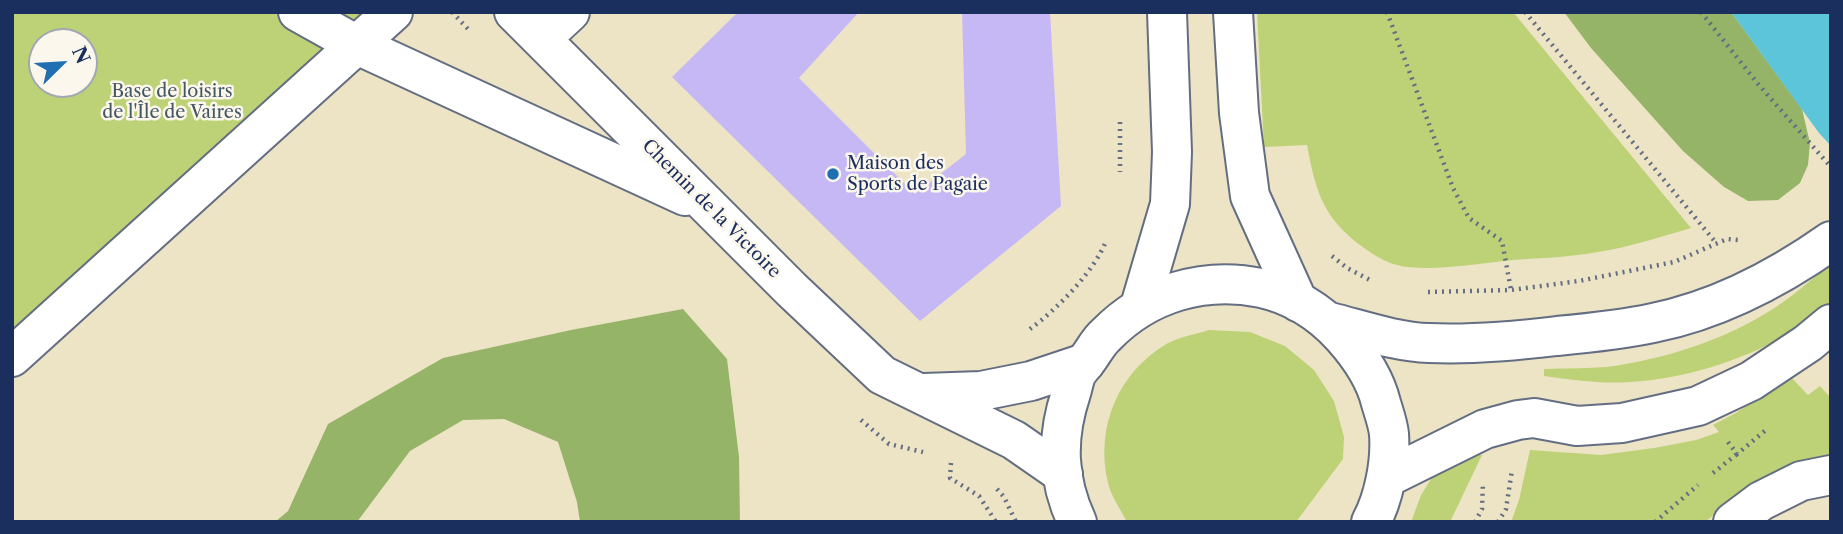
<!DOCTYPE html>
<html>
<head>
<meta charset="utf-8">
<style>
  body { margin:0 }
  #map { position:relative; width:1843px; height:534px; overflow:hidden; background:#ede4c6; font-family:"Libre Caslon Text",serif }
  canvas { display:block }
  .frame { position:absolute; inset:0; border:14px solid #1b2f5e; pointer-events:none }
  .north { position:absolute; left:28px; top:28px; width:70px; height:70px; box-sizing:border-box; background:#fbf7ec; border:2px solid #a1a7b3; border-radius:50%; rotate:66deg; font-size:19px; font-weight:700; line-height:28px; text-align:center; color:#1b2f5e }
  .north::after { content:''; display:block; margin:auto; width:24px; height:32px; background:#1f6fb2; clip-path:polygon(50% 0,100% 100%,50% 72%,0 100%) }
</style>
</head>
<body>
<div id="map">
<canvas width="1843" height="534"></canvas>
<div class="frame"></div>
<div class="north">N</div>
</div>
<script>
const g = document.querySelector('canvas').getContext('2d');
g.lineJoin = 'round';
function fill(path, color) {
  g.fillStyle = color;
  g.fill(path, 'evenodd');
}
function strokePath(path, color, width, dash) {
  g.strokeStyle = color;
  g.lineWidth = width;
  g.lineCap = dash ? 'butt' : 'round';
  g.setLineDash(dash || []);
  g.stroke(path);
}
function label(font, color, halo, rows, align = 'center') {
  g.font = font + ' "Libre Caslon Text",serif';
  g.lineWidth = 5;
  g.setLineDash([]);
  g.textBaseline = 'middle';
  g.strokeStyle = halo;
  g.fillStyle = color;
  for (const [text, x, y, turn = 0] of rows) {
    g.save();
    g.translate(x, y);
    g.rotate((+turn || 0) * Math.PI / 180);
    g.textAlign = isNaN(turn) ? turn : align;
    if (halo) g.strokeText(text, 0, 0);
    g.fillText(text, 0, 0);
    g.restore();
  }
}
const green = new Path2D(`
  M12 12H413L12 362ZM42 42H84V84H42Z
  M1257 12H1513L1691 228C1660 237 1630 247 1598 252 1571 257 1541 258 1513 260 1482 263 1426 273 1397 265 1385 262 1374 255 1364 248 1323 218 1316 193 1307 145L1264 147Z
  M1831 262V303C1817 314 1803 326 1787 335 1740 361 1684 379 1630 382 1601 384 1573 380 1544 376V369C1567 368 1591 369 1614 366 1678 356 1742 334 1794 294 1807 284 1819 273 1831 262Z
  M1209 330 1250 332 1285 346 1314 370 1334 401 1344 437 1343 459 1296 522H1127C1121 510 1111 496 1108 483 1095 427 1118 372 1168 343 1180 337 1196 334 1209 330Z
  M1790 376 1808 395 1820 386 1831 398V456L1727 504 1705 522H1511L1519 500 1530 450 1601 455 1654 448 1696 440 1719 432 1713 425 1736 413Z
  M1465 454 1482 455 1450 522H1411L1421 495 1433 476Z`);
const forest = new Path2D(`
  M1564 12H1731L1802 109 1810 143 1808 165 1800 183 1778 200 1748 201 1724 187 1683 151 1591 48Z
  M683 309 727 359 739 457 740 522H580L577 502 558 442 504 419 463 420 410 451 357 522H275L288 511 328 424 443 358 571 330Z`);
const water = new Path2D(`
  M1731 12H1831V146L1819 133Z`);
const building = new Path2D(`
  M738 12H859L799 78 915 194 966 154 962 12H1050L1061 206 920 321 672 77Z`);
const path = new Path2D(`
  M452 12 468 29
  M1387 12 1453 188 1469 218 1502 241 1511 290
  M1525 12 1717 244
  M1701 12 1758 84 1831 167
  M1120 122V172
  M1332 256 1347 268 1372 281
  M1428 292 1511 290 1579 281 1674 262 1727 239 1738 240
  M1030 329C1056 310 1094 272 1106 241
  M861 420 889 444 923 452
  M1728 442 1737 454 1767 429
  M951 463 950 478 979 496 996 522
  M1713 473 1737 454
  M997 489 1004 497 1016 522
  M1475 522 1482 509 1483 483
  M1498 522 1506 509 1512 470
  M1655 522 1698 485`);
const minor = new Path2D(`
  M298 12 357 45 685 196
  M514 12 792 290 882 375 1014 440 1063 474
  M1233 12 1239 113 1250 196 1298 302
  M541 39 570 12
  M1140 306 1170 204 1172 152 1167 12
  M12 357 393 12
  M924 393 981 391 1031 381 1085 363
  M1733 522 1761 501 1801 481 1831 475`);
const major = new Path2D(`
  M1330 322C1362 330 1396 342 1429 343 1472 345 1515 341 1557 336 1589 333 1621 330 1653 323 1718 310 1777 279 1831 241
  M1386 478 1485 429 1518 420 1534 418 1577 426 1622 423 1698 406 1751 381 1808 343 1831 324
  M1077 522C1057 479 1056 438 1071 393 1073 387 1074 379 1077 373 1081 367 1086 362 1090 356 1095 349 1099 341 1106 335 1147 293 1204 276 1261 288 1293 295 1320 312 1342 336 1359 355 1375 378 1381 403 1384 413 1388 424 1389 434 1391 462 1384 498 1371 522`);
const markers = [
  [833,174,7,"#1f6fb2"]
];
const parkNames = [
  ["Base de loisirs",172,92],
  ["de l'Île de Vaires",172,113]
];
const poiNames = [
  ["Maison des",847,164],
  ["Sports de Pagaie",847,185]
];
const streetNames = [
  ["Chemin de la Victoire",711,209,45]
];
fill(green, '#bdd276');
fill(forest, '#96b467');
fill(water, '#5dc5da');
fill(building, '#c6b8f4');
strokePath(minor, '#646e82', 42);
strokePath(major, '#646e82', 42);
strokePath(path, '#646e82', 4.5, [2, 5]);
strokePath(minor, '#fff', 38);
strokePath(major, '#fff', 38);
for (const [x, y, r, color] of markers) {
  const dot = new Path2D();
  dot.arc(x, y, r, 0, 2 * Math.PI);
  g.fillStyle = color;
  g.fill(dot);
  strokePath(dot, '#fbf7ec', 2.5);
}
label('18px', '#445864', '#fbf7ec', parkNames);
label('18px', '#1b2f5e', '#fbf7ec', poiNames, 'left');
label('18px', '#1b2f5e', '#fbf7ec', streetNames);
</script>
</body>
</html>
